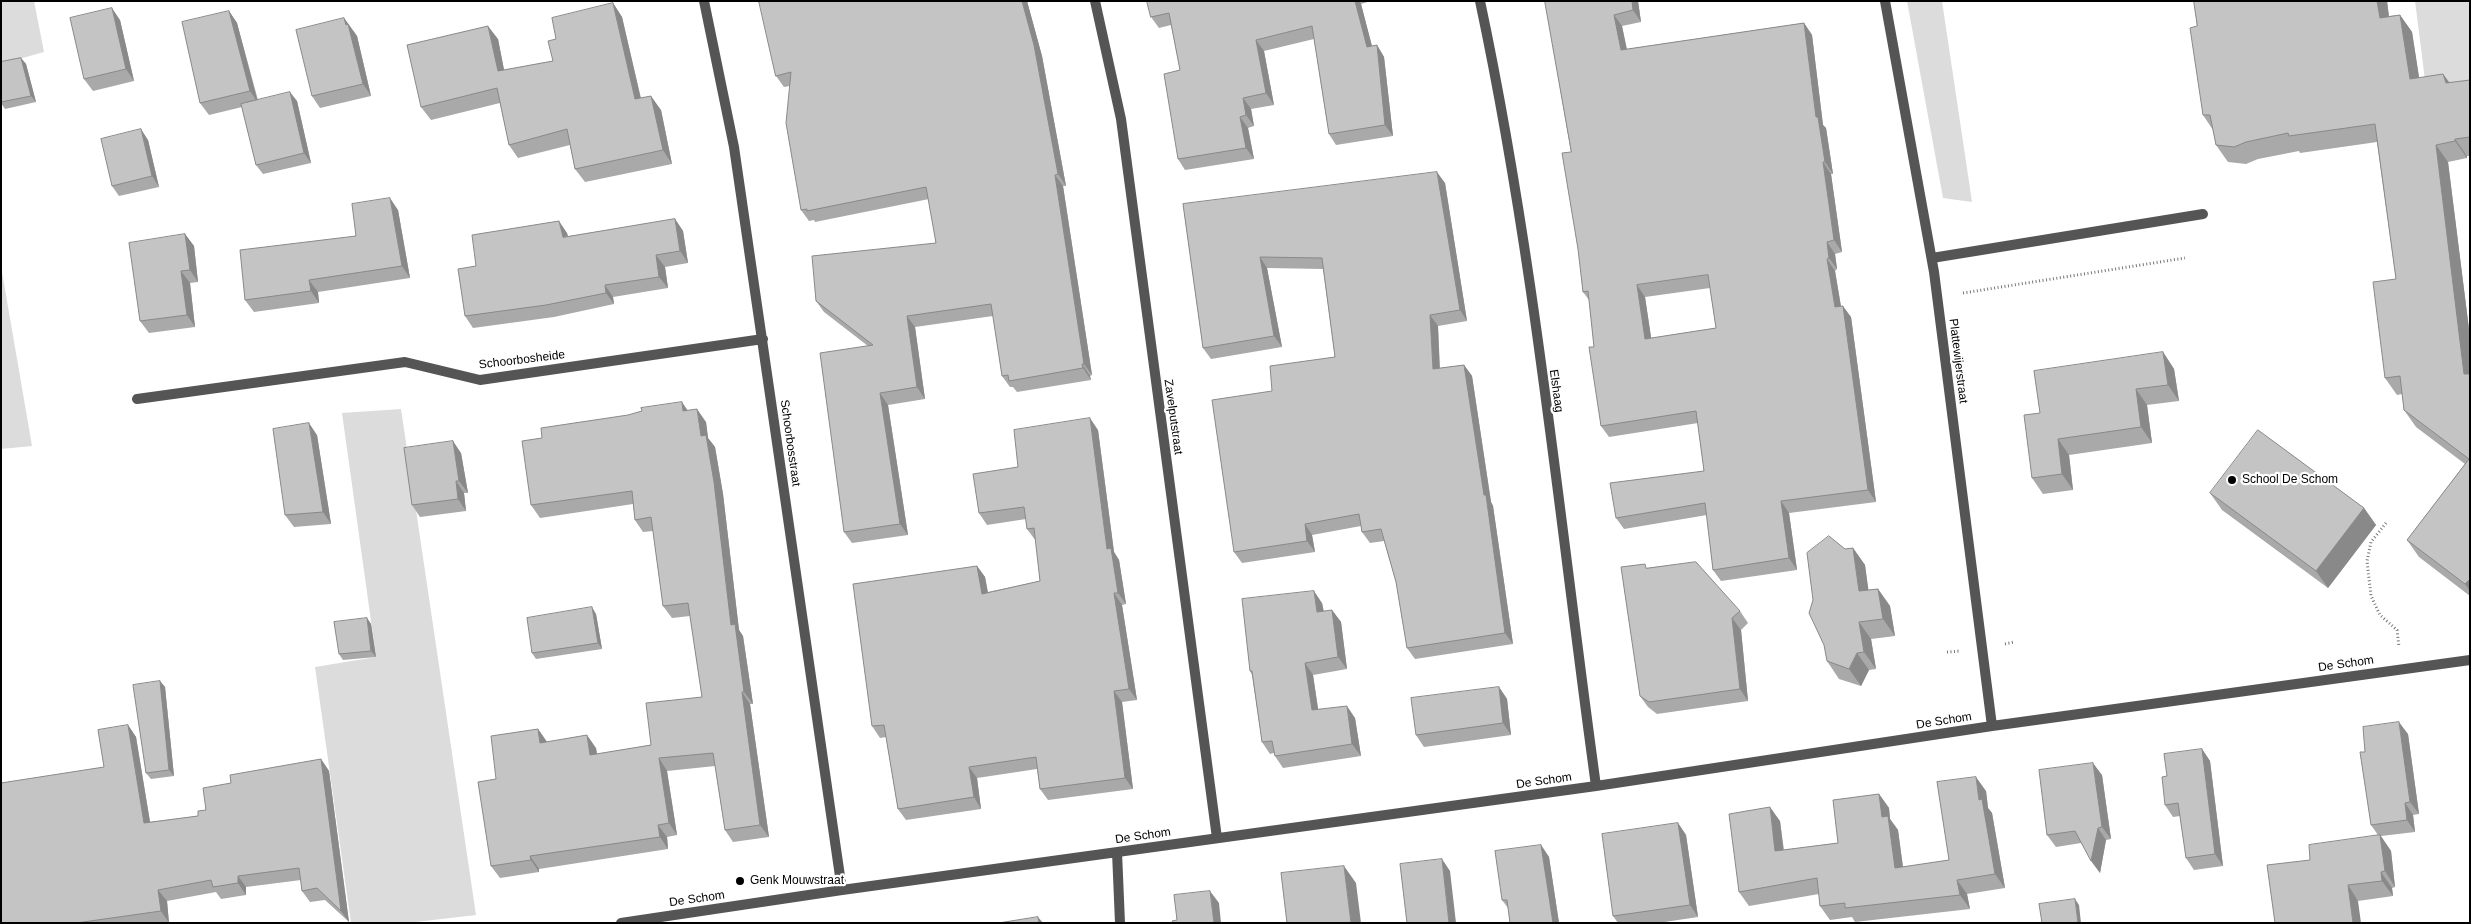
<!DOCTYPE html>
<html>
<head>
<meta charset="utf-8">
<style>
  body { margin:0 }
  #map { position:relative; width:2471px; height:924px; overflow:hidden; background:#fff; font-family:Helvetica,sans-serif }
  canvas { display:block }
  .frame { position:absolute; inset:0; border:2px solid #000; pointer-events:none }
</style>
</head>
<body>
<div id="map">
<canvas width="2471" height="924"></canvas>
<div class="frame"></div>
</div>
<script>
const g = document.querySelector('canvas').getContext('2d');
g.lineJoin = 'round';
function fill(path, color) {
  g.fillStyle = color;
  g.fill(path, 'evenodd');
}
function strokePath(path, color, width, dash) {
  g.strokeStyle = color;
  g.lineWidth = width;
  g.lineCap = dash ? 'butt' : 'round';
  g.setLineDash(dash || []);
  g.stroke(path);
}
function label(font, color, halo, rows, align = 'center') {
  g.font = font + ' Helvetica,sans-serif';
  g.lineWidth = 4.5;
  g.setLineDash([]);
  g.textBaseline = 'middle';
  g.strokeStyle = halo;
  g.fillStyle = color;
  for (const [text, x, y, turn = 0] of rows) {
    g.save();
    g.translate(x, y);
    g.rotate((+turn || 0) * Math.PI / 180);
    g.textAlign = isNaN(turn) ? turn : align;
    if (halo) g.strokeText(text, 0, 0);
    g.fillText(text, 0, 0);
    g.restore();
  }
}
const green = new Path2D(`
  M1 1H34L44 52 1 64Z
  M1907 1H1942L1972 202 1943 198Z
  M2415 1H2470V82L2426 88Z
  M1 266 32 446 1 449Z
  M401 409 476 915 407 923H351L315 667 376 657 342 413Z`);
const path = new Path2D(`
  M1963 293 2185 258
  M2386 523 2371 542 2367 561 2371 596 2380 615 2397 630 2399 647
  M2005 644 2014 642
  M1947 652 1960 651`);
const service = new Path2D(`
  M1932 258 2203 214`);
const minor = new Path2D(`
  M704 1 734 147 842 890
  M1095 1 1121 119 1217 838
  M1480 1C1535 260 1560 525 1596 786
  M1885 1 1934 272 1992 726
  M137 399 405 362 480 380 763 339
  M1117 852 1120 923
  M621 923 842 890 1596 786 1992 726 2470 660`);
const wall = new Path2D(`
  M758 1H1027L1042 56 1066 186H1063L1092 375 1090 376 1091 380 1017 392 1013 387H1010L1002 376 993 316 915 327 925 399 888 405 908 535 852 543 844 532 868 346 824 312 816 301 936 243 929 199 815 222 814 220 809 221 801 210 790 86 784 87 776 76 760 4Z
  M1147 1H1371L1361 4 1372 46 1377 45 1384 57 1393 136 1336 145 1329 134 1314 39 1264 51 1274 105 1251 109 1254 126 1248 128 1254 159 1185 170 1178 159 1180 70 1171 25 1159 28 1151 17Z
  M1545 1H1638L1641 22 1622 26 1627 49 1804 23 1812 35 1823 125 1826 128 1833 174H1831L1842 252 1835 254 1837 269 1835 271 1841 306 1851 317 1876 502 1789 513 1797 570 1721 581 1713 570 1707 515 1624 529 1616 518 1704 471 1698 423 1609 437 1601 426 1594 347 1589 300 1583 292 1571 152ZM1710 288 1716 328 1651 338 1645 297Z
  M2194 1H2387L2389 16 2400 15 2412 32 2419 78 2443 74 2450 83 2470 80V156H2467V158L2448 162 2470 337V596L2419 557 2407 540 2465 464 2416 427 2404 410 2402 394 2397 395 2385 378 2396 279 2377 142 2300 153 2299 151 2258 159 2246 164 2228 162 2216 145 2213 130 2203 115 2197 26Z
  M613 3 622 17 641 98 661 110 672 164 585 182 575 169 570 145 518 158 509 145 500 103 431 120 421 107 498 39 504 70 553 61 556 39Z
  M229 11 237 23 258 100 297 101 311 163 263 174 256 165 242 107 209 115 200 103Z
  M344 18 357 36 371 96 320 108 312 96Z
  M120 20 134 81 93 91 84 79Z
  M21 58 26 64 36 102 5 109 1 103V62Z
  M148 140 159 187 119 196 112 186Z
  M1445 183 1467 321 1438 326 1440 368 1464 365 1472 376 1491 502 1493 506 1513 644 1415 659 1407 648 1396 582 1384 541 1370 543 1362 532 1361 526 1312 535 1315 552 1242 563 1234 552 1272 391 1335 357 1323 269 1267 268 1282 347 1211 359 1203 348 1183 204Z
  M398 210 410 278 318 292 319 303 254 312 245 300 356 236Z
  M675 219 683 231 688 263 665 267 668 288 613 297 614 304 554 317 473 328 465 316 476 266 567 233 568 237Z
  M185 234 194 246 198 282 190 283 195 327 149 333 140 321Z
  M2163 352 2174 369 2179 401 2147 405 2152 443 2069 455 2073 490 2043 494 2032 478 2040 413Z
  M688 411 706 422 708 438 715 447 723 494 739 630 743 636 753 704H750L769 837 733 842 725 830 715 766 667 771 677 835 667 837 668 849 539 869V872L500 878 491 866 496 779 538 729 547 742 596 748 597 754 651 745 702 697 690 616 672 618 663 606 653 531 643 532 635 520 633 504 540 518 531 505Z
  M1098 430 1114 552 1119 560 1126 604 1122 605 1137 700 1122 702 1133 789 1048 800 1040 789 1037 769 977 778 981 809 906 820 898 809 886 737 880 738 872 726 977 566 985 577 988 592 1040 581 1036 541 1027 529 1026 519 987 525 979 513 1018 467Z
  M317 435 331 524 294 527 285 515Z
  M461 453 468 493H464L466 511 420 517 412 505Z
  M2210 493 2364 508 2376 525 2328 588 2222 510Z
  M1853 548 1865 565 1868 590 1878 589 1890 606 1895 636 1871 639 1876 669 1869 670 1861 686 1839 679 1827 661 1824 645 1845 549Z
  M1648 568 1740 611 1748 623 1741 630 1748 701 1657 714 1648 707 1640 696Z
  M1322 603 1324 612 1332 610 1341 622 1347 669 1313 675 1318 709 1355 718 1361 756 1283 768 1275 756 1274 753 1270 754 1262 742 1252 675 1250 671Z
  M596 614 602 649 536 659 532 653Z
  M367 618 371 624 376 657 343 660 339 654Z
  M160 681 165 687 174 776 151 779 146 773Z
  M1499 687 1507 699 1511 735 1424 747 1416 735Z
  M128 725 136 737 150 822 198 816 206 810 231 783 321 759 329 771 349 922 325 900 310 902 302 891 301 880 246 887V895L221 899 216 892 167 901 169 923H1L104 767Z
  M2408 734 2419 814 2413 815 2415 832 2381 836 2391 851 2395 887 2392 888 2393 896 2358 901 2310 860 2378 835 2371 825 2365 752Z
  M2202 749 2210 761 2223 866 2194 870 2186 858 2180 816 2173 817 2165 805 2167 776Z
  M2102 775 2111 839 2106 840 2100 873 2081 843 2056 847 2047 835Z
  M1986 791 1988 808 1992 813 2005 888 1967 894 1970 909 1855 922 1852 917 1830 920 1820 906 1819 894 1749 906 1739 892 1780 821 1784 850 1838 843 1879 794 1889 808 1890 819 1898 830 1903 867 1949 860Z
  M1678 823 1686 835 1698 917 1658 923H1618L1613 916Z
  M1541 845 1549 857 1559 923H1510L1508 908 1502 900Z`);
const shadedWall = new Path2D(`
  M1022 1H1027L1042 56 1066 186 1058 174Z
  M1355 1H1359L1361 4 1375 58 1367 47Z
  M1632 1H1638L1641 22 1633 10Z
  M2377 1H2387L2391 35 2380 18Z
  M613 3 622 17 644 113 635 99Z
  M112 8 120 20 134 81 126 69Z
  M229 11 237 23 258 103 250 91Z
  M1614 15 1622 26 1629 61 1621 50Z
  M2400 15 2412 32 2422 96 2410 79Z
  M344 18 357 36 371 96 363 84Z
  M1804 23 1812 35 1823 125 1826 128 1833 174 1825 162 1816 117Z
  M488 26 498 39 507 85 498 71Z
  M1256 40 1264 51 1274 105 1266 93Z
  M1377 45 1384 57 1393 136 1385 125Z
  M21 58 26 64 36 102 31 96Z
  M2443 74 2455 91 2446 83Z
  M290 92 297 101 311 163 304 153Z
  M651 96 661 110 672 164 663 150Z
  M1243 98 1251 109 1254 126 1246 115Z
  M1240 117 1248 128 1254 159 1246 148Z
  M141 129 148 140 159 187 152 176Z
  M2455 139 2467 156V158L2455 141Z
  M2436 145 2448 162 2470 337V382L2464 374Z
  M1823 162 1831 174 1842 252 1834 240Z
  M1437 172 1445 183 1467 321 1460 310Z
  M1055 175 1063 186 1092 375 1084 364Z
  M390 198 398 210 410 278 402 266Z
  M675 219 683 231 688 263 680 251Z
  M559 221 567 233 571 249 563 237Z
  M185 234 194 246 198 282 190 270Z
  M1827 242 1835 254 1837 269 1829 258Z
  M656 255 665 267 668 288 659 277Z
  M1260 257 1267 268 1282 347 1274 336Z
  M1827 259 1835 271 1843 319 1835 307Z
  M181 271 190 283 195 327 187 315Z
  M309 280 318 292 319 303 311 291Z
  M605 285 613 297 614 304 606 293Z
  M1637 285 1645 297 1653 350 1645 339Z
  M1843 306 1851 317 1876 502 1868 490Z
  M1430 315 1438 326 1440 380 1433 369Z
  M907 316 915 327 925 399 917 387Z
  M2163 352 2174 369 2179 401 2168 385Z
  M1082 364 1090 376 1091 380 1083 368Z
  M1464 365 1472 376 1491 502 1493 506 1513 644 1505 633Z
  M2136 389 2147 405 2152 443 2141 427Z
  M880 393 888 405 908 535 900 524Z
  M682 402 690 414 683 411Z
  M697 409 706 422 708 438 715 447 723 494 739 630 743 636 753 704 744 692 731 625Z
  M1090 418 1098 430 1114 552 1119 560 1126 604 1118 593 1107 549Z
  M309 423 317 435 331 524 323 512Z
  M2058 439 2069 455 2073 490 2062 474Z
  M453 441 461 453 468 493 459 481Z
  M456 481 464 493 466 511 458 499Z
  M1781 501 1789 513 1797 570 1789 558Z
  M2364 508 2376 525 2328 588 2316 571Z
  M1305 524 1312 535 1315 552 1307 541Z
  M1853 548 1865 565 1871 608 1859 591Z
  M977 566 985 577 990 605 982 594Z
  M2470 579V591L2465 584Z
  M1878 589 1890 606 1895 636 1883 619Z
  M1314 591 1322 603 1326 624 1317 612Z
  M1114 593 1122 605 1137 700 1129 689Z
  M592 607 596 614 602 649 598 643Z
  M1332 610 1341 622 1347 669 1338 657Z
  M367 618 371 624 376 657 371 651Z
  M1732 618 1741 630 1748 701 1740 689Z
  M1859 622 1871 639 1876 669 1864 652Z
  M1857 653 1869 670 1861 686 1849 669Z
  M1305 663 1313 675 1320 722 1312 710Z
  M160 681 165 687 174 776 169 770Z
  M1499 687 1507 699 1511 735 1503 723Z
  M1114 691 1122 702 1133 789 1125 778Z
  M742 692 750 704 769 837 760 825Z
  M1347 706 1355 718 1361 756 1352 744Z
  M2399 722 2408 734 2419 814 2410 802Z
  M128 725 136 737 152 834 144 823Z
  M538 729 547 742 540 743Z
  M587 735 596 748 599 768 590 755Z
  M2202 749 2210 761 2223 866 2215 854Z
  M659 758 667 771 677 835 669 823Z
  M321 759 329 771 349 922 341 911Z
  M2093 763 2102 775 2111 839 2102 827Z
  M969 767 977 778 981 809 974 797Z
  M1976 777 1986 791 1988 808 1992 813 2005 888 1995 874 1979 800Z
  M1879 794 1889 808 1890 819 1898 830 1905 883 1895 868 1882 817Z
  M2405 803 2413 815 2415 832 2407 820Z
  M1770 807 1780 821 1785 865 1775 851Z
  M1678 823 1686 835 1698 917 1690 905Z
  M658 825 667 837 668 849 660 837Z
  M2098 828 2106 840 2100 873 2091 861Z
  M2380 835 2391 851 2395 887 2385 871Z
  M1541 845 1549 857 1559 923H1553Z
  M530 856 539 869V872L531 860Z
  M1442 859 1450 871 1456 923H1449Z
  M1344 866 1356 883 1361 923H1351Z
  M2381 872 2392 888 2393 896 2382 881Z
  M238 876 246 887V895L238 883Z
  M1957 880 1967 894 1970 909 1960 895Z
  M2348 885 2358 901 2361 923H2353Z
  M158 890 167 901 169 923 161 911Z
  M1210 891 1219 903 1221 923H1214Z
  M2075 899 2079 905 2081 923H2078Z
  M1038 917 1043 923H1039Z`);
const building = new Path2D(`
  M759 1H1022L1034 45 1058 174 1055 175 1084 364H1082L1083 368 1009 381 1008 375 1002 376 991 304 907 316 917 387 880 393 900 524 844 532 820 353 873 345 816 301 812 256 936 243 926 187 807 211V209L801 210 786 123 791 72 776 76Z
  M1147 1H1355L1367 47 1377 45 1385 125 1329 134 1312 26 1256 40 1266 93 1243 98 1246 115 1240 117 1246 148 1178 159 1164 74 1180 70 1169 13 1151 17Z
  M1545 1H1632L1633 10 1614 15 1621 50 1804 23 1816 117H1818L1825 162H1823L1834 240 1827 242 1829 258 1827 259 1835 307 1843 306 1868 490 1781 501 1789 558 1713 570 1705 503 1616 518 1610 483 1704 471 1696 411 1601 426 1589 347H1594L1588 291 1583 292 1578 249 1562 153 1571 152ZM1708 275 1716 328 1645 339 1637 285Z
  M2194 1H2377L2380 18 2400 15 2410 79 2443 74 2446 83 2470 80V137L2455 139V141L2436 145 2464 374H2470V579L2465 584 2407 540 2469 459 2404 410 2400 376 2385 378 2373 282 2396 279 2375 124 2289 136 2288 133 2246 142 2234 147 2216 145 2210 115H2203L2190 28 2197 26Z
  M613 3 635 99 651 96 663 150 575 169 567 129 509 145 497 88 421 107 407 45 488 26 498 71 553 61 548 41 556 39 552 18Z
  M112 8 126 69 84 79 70 18Z
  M229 11 250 91 200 103 182 22Z
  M344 18 346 25 348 24 363 84 312 96 296 30Z
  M21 58 31 96 1 102V62Z
  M290 92 304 153 256 165 241 104Z
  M141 129 152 176 112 186 101 139Z
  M1437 172 1460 310 1430 315 1433 369 1464 365 1484 495H1486L1505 633 1407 648 1396 582 1381 529 1362 532 1359 514 1305 524 1307 541 1234 552 1212 400 1272 391 1270 366 1335 357 1322 258 1260 257 1274 336 1203 348 1183 204Z
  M390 198 402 266 309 280 311 291 245 300 240 250 356 236 352 204Z
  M675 219 680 251 656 255 659 277 605 285 606 293 546 305 465 316 458 269 476 266 472 235 559 221 563 237Z
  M185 234 190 270 181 271 187 315 140 321 129 243Z
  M2163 352 2168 385 2136 389 2141 427 2058 439 2062 474 2032 478 2024 415 2040 413 2034 371Z
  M682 402 683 411 697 409 701 436 706 435 714 482 731 625 735 624 744 692H742L760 825 725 830 713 753 659 758 669 823 658 825 660 837 530 856 531 860 491 866 478 782 496 779 491 736 538 729 540 743 587 735 590 755 651 745 646 703 702 697 688 603 663 606 651 517 635 520 632 491 531 505 522 441 542 438 541 428 628 415 642 411 641 408Z
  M1090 418 1107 549 1111 548 1118 593H1114L1129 689 1114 691 1125 778 1040 789 1036 757 969 767 974 797 898 809 884 725 872 726 853 584 977 566 982 594 1040 581 1034 528 1027 529 1024 507 979 513 973 474 1018 467 1014 430Z
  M309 423 323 512 285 515 273 429Z
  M2258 430 2364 508 2316 571 2210 493Z
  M453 441 459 481H456L458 499 412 505 404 448Z
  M1829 536 1845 549 1853 548 1859 591 1878 589 1883 619 1859 622 1864 652 1857 653 1849 669 1827 661 1824 645 1809 613 1813 600 1807 553Z
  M1696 562 1740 611 1732 618 1740 689 1649 702 1640 696 1621 567 1645 564 1646 568Z
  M1314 591 1317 612 1332 610 1338 657 1305 663 1312 710 1347 706 1352 744 1275 756 1272 741 1262 742 1252 671H1250L1242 599Z
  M592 607 598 643 532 653 527 618Z
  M367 618 371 651 339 654 334 622Z
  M160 681 169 770 146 773 133 685Z
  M1499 687 1503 723 1416 735 1411 698Z
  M2399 722 2410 802 2405 803 2407 820 2371 825 2360 752H2365L2363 727Z
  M128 725 144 823 198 816V811L206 810 203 788 231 783 230 775 321 759 341 911 317 888 302 891 299 868 238 876V883L213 887 211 880 158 890 161 911 76 923H1V783L104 767 98 730Z
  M2202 749 2215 854 2186 858 2178 803 2165 805 2162 777 2167 776 2164 754Z
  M2093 763 2102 827 2098 828 2091 861 2075 831 2047 835 2039 770Z
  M1976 777 1979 800 1982 799 1995 874 1957 880 1960 895 1845 908V903L1820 906 1817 878 1739 892 1729 814 1770 807 1775 851 1838 843 1833 800 1879 794 1882 817 1888 816 1895 868 1949 860 1937 782Z
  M1678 823 1690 905 1613 916 1602 834Z
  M2380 835 2385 871 2381 872 2382 881 2348 885 2353 923H2275L2267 865 2310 860 2309 845Z
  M1541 845 1553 923H1510L1507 900H1502L1495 851Z
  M1442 859 1449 923H1407L1400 864Z
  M1344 866 1351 923H1287L1281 873Z
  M1210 891 1214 923H1173L1172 921 1177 920 1174 895Z
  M2075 899 2078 923H2042L2039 904Z
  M1038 917 1039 923H999Z`);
const markers = [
  [2232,480,5,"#000"],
  [740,881,5,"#000"]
];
const streetNames = [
  ["Schoorbosheide",522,360,-7],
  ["Plattewijerstraat",1958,361,83],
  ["Elshaag",1556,391,82],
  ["Zavelputstraat",1173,417,82],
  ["Schoorbosstraat",790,443,82],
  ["De Schom",2346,664,-8],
  ["De Schom",1944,721,-9],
  ["De Schom",1544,781,-8],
  ["De Schom",1143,836,-8],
  ["De Schom",697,899,-8]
];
const poiNames = [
  ["School De Schom",2242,480],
  ["Genk Mouwstraat",750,881]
];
fill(green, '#dcdcdc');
strokePath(path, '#777', 3, [1, 2.5]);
strokePath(service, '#555', 10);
strokePath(minor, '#555', 10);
fill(wall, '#a9a9a9');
fill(shadedWall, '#898989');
fill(building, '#c4c4c4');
strokePath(building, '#898989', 1);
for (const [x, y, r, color] of markers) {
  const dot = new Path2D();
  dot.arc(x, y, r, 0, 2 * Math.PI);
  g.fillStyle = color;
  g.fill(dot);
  strokePath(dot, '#fff', 2);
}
label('12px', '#000', '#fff', streetNames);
label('12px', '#000', '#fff', poiNames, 'left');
</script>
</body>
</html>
